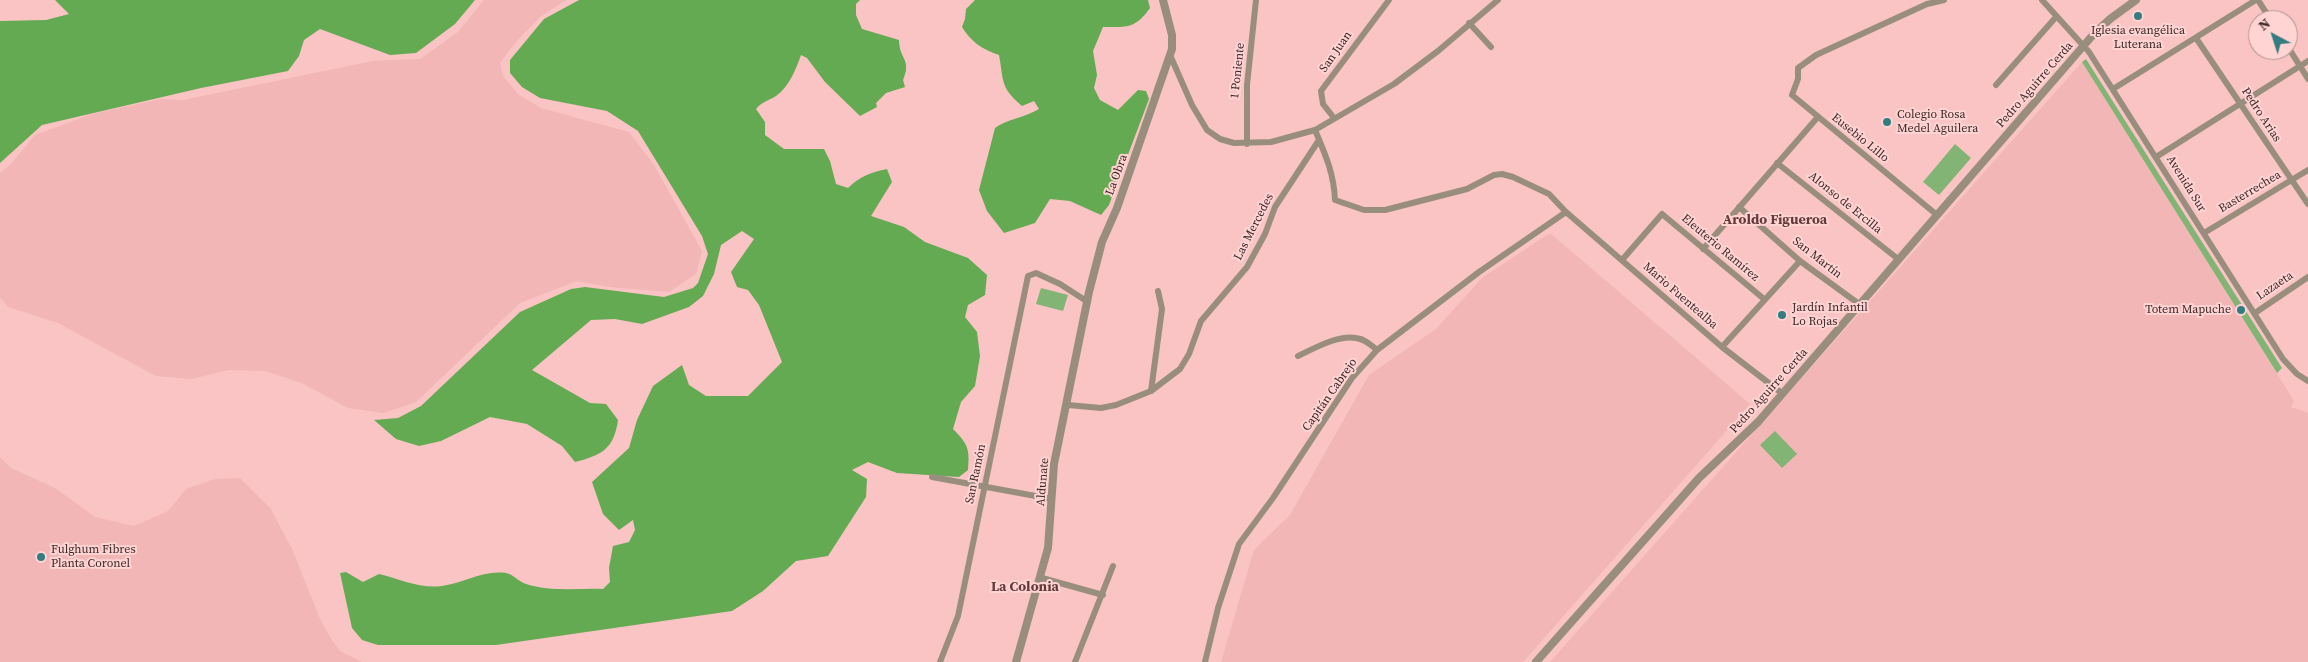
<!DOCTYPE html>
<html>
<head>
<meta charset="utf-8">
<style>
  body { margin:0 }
  #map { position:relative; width:2308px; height:662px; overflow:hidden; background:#f9c4c3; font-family:"Source Serif 4",serif }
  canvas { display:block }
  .north { position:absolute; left:2248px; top:10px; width:50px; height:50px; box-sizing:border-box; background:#ffd4d3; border:1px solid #b18f8f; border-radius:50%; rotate:320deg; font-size:14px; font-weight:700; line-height:20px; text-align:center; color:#3c2828 }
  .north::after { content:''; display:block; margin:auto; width:18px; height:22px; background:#337c80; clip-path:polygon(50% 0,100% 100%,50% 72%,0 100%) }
</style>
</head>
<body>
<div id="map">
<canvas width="2308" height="662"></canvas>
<div class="north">N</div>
</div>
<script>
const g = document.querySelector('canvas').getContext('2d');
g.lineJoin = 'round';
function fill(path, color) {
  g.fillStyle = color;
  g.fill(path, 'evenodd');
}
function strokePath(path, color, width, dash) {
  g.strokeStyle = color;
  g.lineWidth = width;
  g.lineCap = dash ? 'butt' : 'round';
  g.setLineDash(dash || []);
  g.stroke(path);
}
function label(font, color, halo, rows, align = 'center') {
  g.font = font + ' "Source Serif 4",serif';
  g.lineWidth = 4;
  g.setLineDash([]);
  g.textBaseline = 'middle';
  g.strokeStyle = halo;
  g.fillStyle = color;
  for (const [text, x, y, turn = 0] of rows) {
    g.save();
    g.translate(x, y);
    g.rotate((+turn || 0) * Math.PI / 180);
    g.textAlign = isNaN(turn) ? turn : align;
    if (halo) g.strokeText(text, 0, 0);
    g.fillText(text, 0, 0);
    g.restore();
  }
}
const built = new Path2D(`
  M484 0H566L540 17 515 43 500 63 503 76 519 95 541 108 629 132 654 165 702 251 696 274 669 292 609 287 577 281 520 303 416 402 384 413 348 408 302 383 265 371 229 370 191 379 156 376 58 323 8 307 0 297V173L11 164 35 135 92 114 161 99 183 100 373 61 420 59 458 32Z
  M2082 62 2294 401 2291 407 2308 413V662H1550Z
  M1550 233 1750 404 1523 662H1221L1254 550 1290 515 1369 375 1436 329 1482 278Z
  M0 457 11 468 55 488 95 517 134 526 168 511 186 489 215 479 240 478 270 508 292 549 320 619 330 637 340 651 362 662H0Z`);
const green = new Path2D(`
  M2086 59 2282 368 2277 373 2082 62Z
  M1955 144 1971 158 1939 195 1923 182Z
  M1041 288 1068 295 1063 311 1036 304Z
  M1775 431 1797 454 1782 468 1760 445Z`);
const forest = new Path2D(`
  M55 0H475L455 24 416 53 390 55 320 29 304 40 299 56 288 71 201 88 42 125 0 163V21L46 20 69 14Z
  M579 0H860L856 4V15L862 29 899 40C899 59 912 59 903 80L905 87 886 93 876 103 877 107 860 116 825 82 807 58 801 55C796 69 789 87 776 96 768 101 763 101 756 109L765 122V135L784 149H824L830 161 836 184 848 188C859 177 871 172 887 169L892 182 871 216 904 227 925 242 968 258 987 275 985 295 968 305 965 317 977 332 980 356 975 386 961 402 953 429C968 444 970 449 968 470L959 477 897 473 868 462 852 470 867 479 866 497 828 556 796 561 763 591 732 611 496 645H378L362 640 352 628 340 573 346 572 363 582 379 574C400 579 420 589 442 586 465 583 482 570 506 573 513 574 519 582 526 584 550 592 578 588 603 589L610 582 609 568 613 546 629 542 635 530 633 520 619 530 603 514 592 482 629 448 637 420 653 386 682 365 689 385 706 396H748L782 362 759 305 748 290 737 287 731 272 754 239 742 231 721 245 714 274 703 296 689 307 642 324 615 319 591 320 532 370 590 403 606 404 618 420C614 449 602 455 575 462L562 446 527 424 490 417 441 441 419 446 396 439 374 420 398 418 421 406 520 312 571 289 585 287 664 297 693 288 698 283 708 254 702 236 638 131 607 111 540 98 522 87 510 73V60L544 19Z
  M975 0H1148L1150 8C1135 29 1127 27 1103 27L1093 51 1097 75 1094 88 1100 100 1118 110 1138 90 1146 91 1149 99 1109 205 1101 215 1070 201 1050 199 1035 223 1004 233 987 211 979 190 995 128C1005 120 1026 117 1039 109L1034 101 1022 106C1000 87 1004 82 999 55 982 49 971 42 962 27L965 19 966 9Z`);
const minor = new Path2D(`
  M2042 0 2089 52 2283 359 2297 374 2308 381
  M2258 0 2271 20
  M1469 23 1491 47
  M2196 38 2308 204
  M2288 47 2308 79
  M1170 55 1192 105 1207 130 1220 139 1234 143 1271 142 1315 130 1394 84 1438 51 1498 0
  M1996 85 2056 17
  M2113 89 2256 0
  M1334 118 1323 104 1321 91 1389 0
  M1315 130C1325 154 1334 173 1335 200L1364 210H1385L1467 189 1494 175 1502 174 1513 177 1549 194 1566 212 1722 347 1783 394
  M1247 144V85L1256 0
  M2156 157 2308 61
  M1777 163 1898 259
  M1739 207 1800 261 1859 304
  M1937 215 1792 95 1798 79V68L1816 55 1927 4 1944 0
  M2204 233 2308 170
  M1703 249 1817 118
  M1622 260 1662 214 1764 299
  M2255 313 2308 277
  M1722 347 1800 261
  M1298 356C1315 348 1337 335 1356 338 1365 339 1371 345 1377 350
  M1151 391 1162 309 1158 291
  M1068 405 1101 408 1116 405 1151 391 1180 369 1189 354 1201 321 1247 267 1265 234 1275 207 1319 140
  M932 477 1052 499
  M1042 578 1103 595
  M940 662 958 616 1028 276 1036 273 1060 284 1088 302
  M1075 662 1113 566
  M1205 662 1218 608 1239 544 1273 498 1352 378 1377 350 1479 272 1566 212`);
const tertiary = new Path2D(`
  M1016 662 1048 548 1054 464 1089 292 1102 242 1117 208 1172 49V35L1163 0
  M1536 662 1699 478 1758 422 2092 36 2110 19 2136 0`);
const markers = [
  [2138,16,5,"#337c80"],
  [1887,122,5,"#337c80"],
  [2241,310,5,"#337c80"],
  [1782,315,5,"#337c80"],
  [41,557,5,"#337c80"]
];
const poiNames = [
  ["Iglesia evangélica",2138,31,"center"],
  ["Luterana",2138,45,"center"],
  ["Colegio Rosa",1897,115],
  ["Medel Aguilera",1897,129],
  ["Jardín Infantil",1792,308],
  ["Lo Rojas",1792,322],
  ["Totem Mapuche",2231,310,"right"],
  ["Fulghum Fibres",51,550],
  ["Planta Coronel",51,564]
];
const streetNames = [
  ["San Juan",1336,52,-55],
  ["1 Poniente",1238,71,-84],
  ["Pedro Aguirre Cerda",2035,85,-49],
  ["Pedro Arias",2261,115,57],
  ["Eusebio Lillo",1860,138,39],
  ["La Obra",1117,175,-70],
  ["Avenida Sur",2186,184,58],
  ["Basterrechea",2250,192,-31],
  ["Alonso de Ercilla",1845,203,39],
  ["Las Mercedes",1254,227,-63],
  ["Eleuterio Ramírez",1720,248,40],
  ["San Martín",1817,258,38],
  ["Lazaeta",2275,286,-34],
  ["Mario Fuentealba",1680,296,41],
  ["Pedro Aguirre Cerda",1769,391,-48],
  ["Capitán Cabrejo",1330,395,-55],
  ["San Ramón",976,474,-78],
  ["Aldunate",1043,482,-85]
];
const neighbourhoodNames = [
  ["Aroldo Figueroa",1775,220],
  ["La Colonia",1025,587]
];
fill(built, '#f1b6b5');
fill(green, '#81b475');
fill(forest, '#63aa52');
strokePath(minor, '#998e7e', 6);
strokePath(tertiary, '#998e7e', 8);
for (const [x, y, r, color] of markers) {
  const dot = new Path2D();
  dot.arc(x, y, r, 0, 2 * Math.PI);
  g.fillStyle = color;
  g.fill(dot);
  strokePath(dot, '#ffd4d3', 2);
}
label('12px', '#3c2828', '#ffd4d3', poiNames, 'left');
label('12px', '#3c2828', '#ffd4d3', streetNames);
label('bold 14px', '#633939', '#ffd4d3', neighbourhoodNames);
</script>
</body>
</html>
